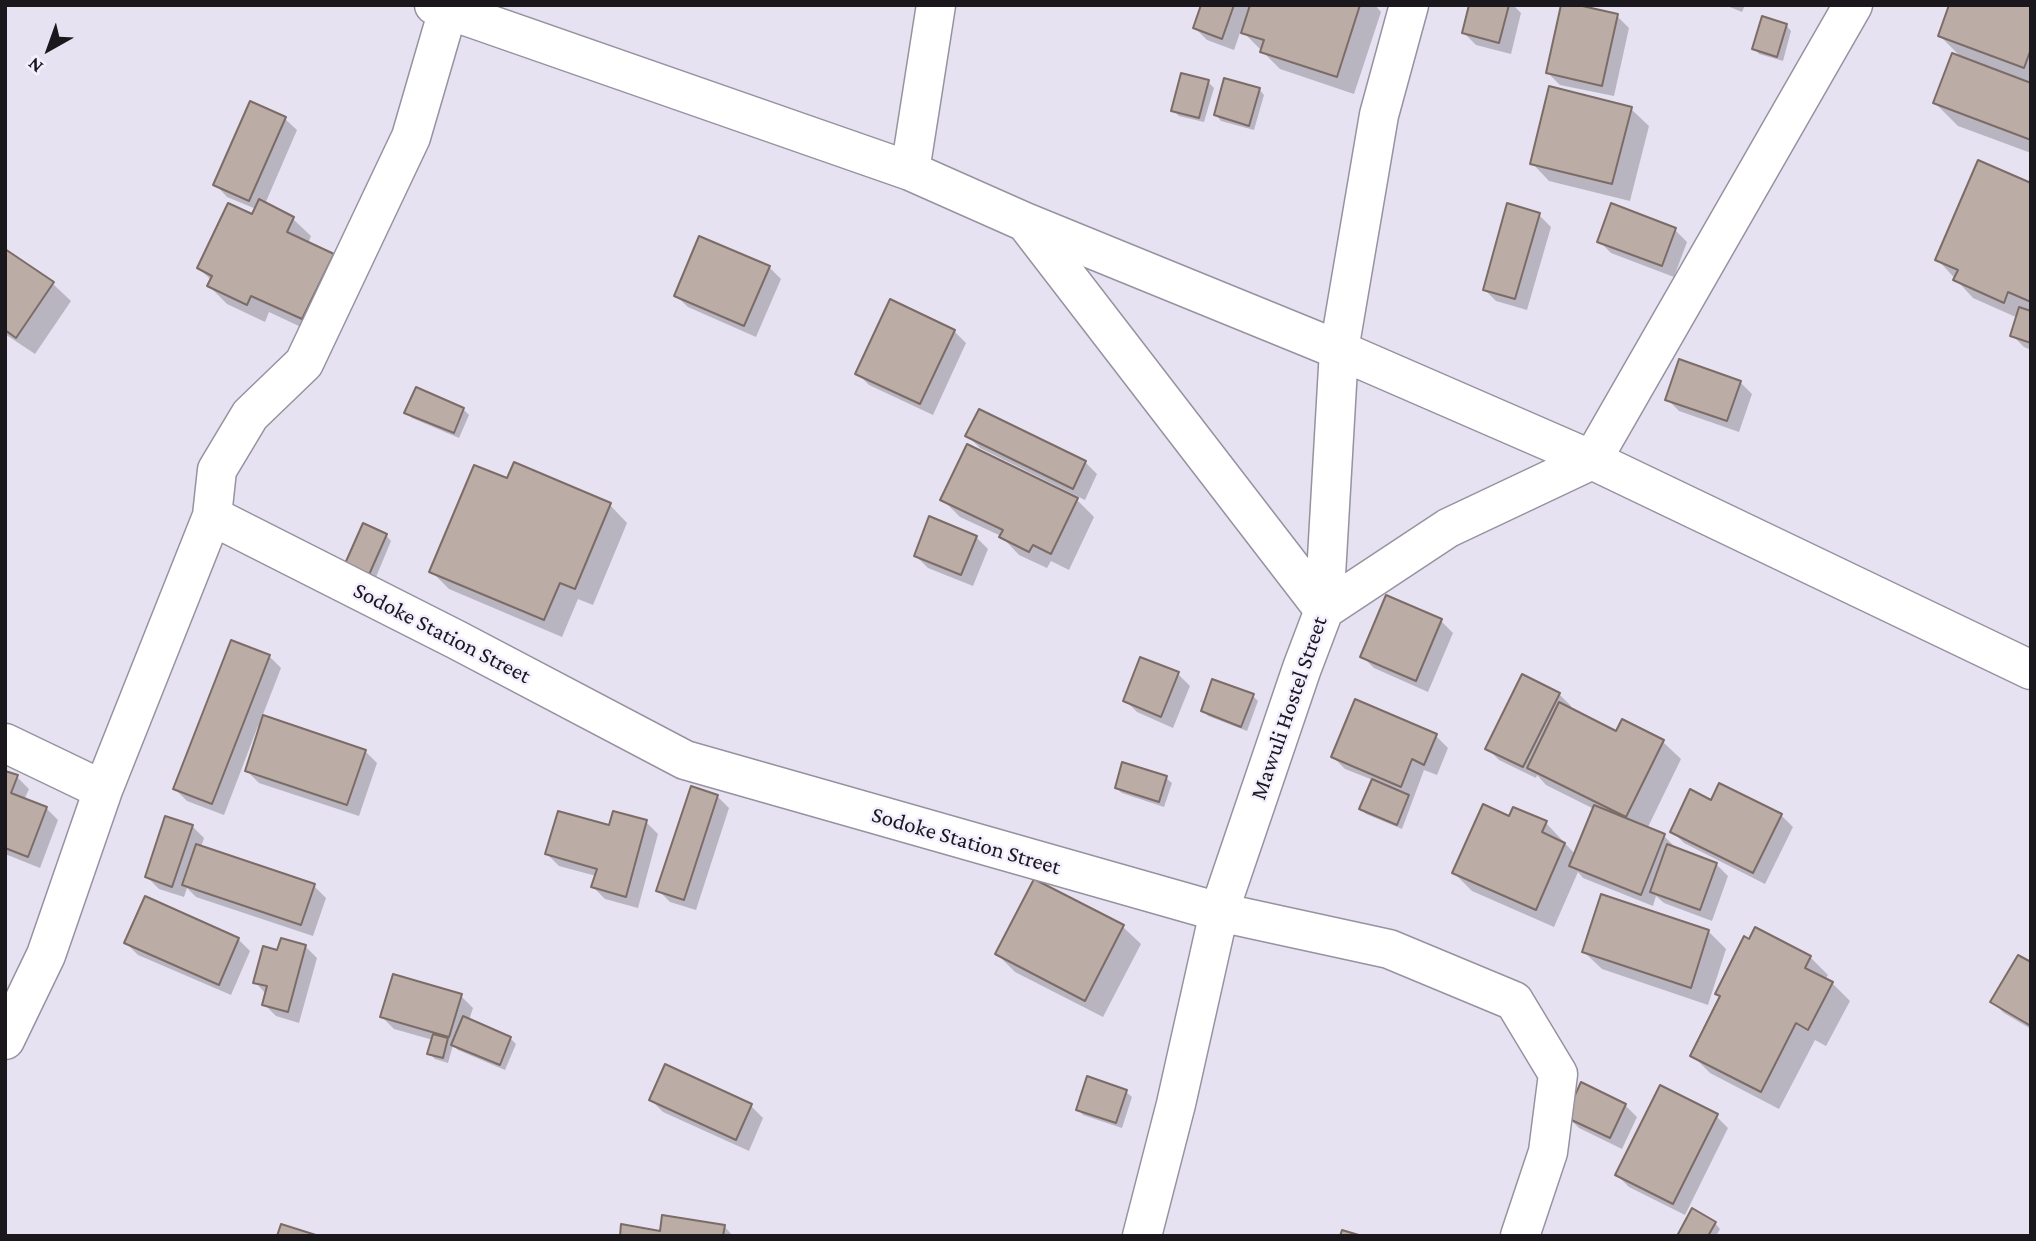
<!DOCTYPE html>
<html>
<head>
<meta charset="utf-8">
<style>
  body { margin:0 }
  #map { position:relative; width:2036px; height:1241px; overflow:hidden; background:#e7e2f1; font-family:"Crimson Pro",serif }
  canvas { display:block }
  .frame { position:absolute; inset:0; border:7px solid #1a181d; pointer-events:none }
  .north { position:absolute; left:14px; top:14px; width:70px; height:70px; -webkit-text-stroke:5px #f4effe; paint-order:stroke; rotate:220deg; font-size:19px; font-weight:700; line-height:28px; text-align:center; color:#1a181d }
  .north::after { content:''; display:block; margin:auto; width:24px; height:32px; background:#1a181d; clip-path:polygon(50% 0,100% 100%,50% 72%,0 100%) }
</style>
</head>
<body>
<div id="map">
<canvas width="2036" height="1241"></canvas>
<div class="frame"></div>
<div class="north">N</div>
</div>
<script>
const g = document.querySelector('canvas').getContext('2d');
g.lineJoin = 'round';
function fill(path, color) {
  g.fillStyle = color;
  g.fill(path, 'evenodd');
}
function strokePath(path, color, width, dash) {
  g.strokeStyle = color;
  g.lineWidth = width;
  g.lineCap = dash ? 'butt' : 'round';
  g.setLineDash(dash || []);
  g.stroke(path);
}
function label(font, color, halo, rows, align = 'center') {
  g.font = font + ' "Crimson Pro",serif';
  g.lineWidth = 5;
  g.setLineDash([]);
  g.textBaseline = 'middle';
  g.strokeStyle = halo;
  g.fillStyle = color;
  for (const [text, x, y, turn = 0] of rows) {
    g.save();
    g.translate(x, y);
    g.rotate((+turn || 0) * Math.PI / 180);
    g.textAlign = isNaN(turn) ? turn : align;
    if (halo) g.strokeText(text, 0, 0);
    g.fillText(text, 0, 0);
    g.restore();
  }
}
const shadow = new Path2D(`
  M1203 5H1375L1381 12 1354 94 1280 69 1241 30 1234 50 1207 40 1195 28Z
  M1471 5H1513L1521 13 1511 54 1476 45 1464 33Z
  M1725 5H1745L1742 12Z
  M2031 5V153L1958 126 1935 103 1963 59 1940 36Z
  M1617 16 1629 28 1614 96 1560 85 1548 73Z
  M1786 25 1791 31 1783 61 1759 54 1754 48Z
  M1208 82 1214 88 1204 122 1179 116 1173 110Z
  M1259 89 1264 95 1254 130 1221 121 1216 115Z
  M1631 109 1649 126 1630 201 1549 181 1532 163Z
  M285 119 297 130 265 204 293 219 311 236 308 244 333 256 350 274 320 336 269 312 265 322 227 304 209 286 212 281 199 268 253 216 256 209 227 197 216 185Z
  M2031 185V350L2024 347 2012 335 2018 318 1973 298 1937 259Z
  M1612 206 1675 230 1687 242 1674 277 1611 253 1599 241Z
  M1539 215 1551 227 1527 310 1496 301 1484 289Z
  M5 251 53 284 71 301 35 354 5 334Z
  M769 267 781 279 756 337 688 307 676 296Z
  M954 331 966 343 933 415 869 385 857 373Z
  M1740 382 1752 394 1739 432 1679 411 1667 399Z
  M463 409 469 415 459 438 412 418 407 413Z
  M968 436 1085 462 1097 474 1085 500 980 448Z
  M508 481 610 505 627 523 593 605 578 599 562 637 449 589 431 571Z
  M942 499 1077 500 1094 517 1069 570 1051 561 1047 568 1019 555 1001 536 960 517Z
  M386 535 391 541 374 582 351 572Z
  M976 537 988 549 973 586 928 568 916 556Z
  M1441 621 1453 633 1428 692 1374 668 1362 656Z
  M269 656 281 668 262 717 365 751 377 763 359 816 259 783 247 771 261 727 258 726 224 815 187 801 175 789Z
  M1178 674 1190 686 1173 728 1137 712 1125 700Z
  M1559 694 1571 706 1570 709 1617 733 1622 722 1663 742 1681 759 1647 829 1664 836 1676 848 1716 864 1728 876 1712 921 1664 903 1656 896 1653 906 1583 878 1578 872 1554 927 1472 891 1454 873 1510 819 1546 823 1576 855 1594 809 1546 785 1537 775 1536 778 1499 760 1488 749Z
  M1253 696 1258 701 1247 731 1208 716 1203 710Z
  M1356 702 1436 736 1448 748 1437 775 1424 770 1402 829 1366 814 1361 809 1373 780 1345 769 1333 757Z
  M5 773 17 777 29 789 24 800 46 808 58 820 40 868 5 854Z
  M1166 778 1172 783 1164 807 1122 793 1116 788Z
  M717 796 729 808 696 910 670 902 658 890Z
  M1712 802 1781 815 1793 827 1765 884 1684 843 1672 831Z
  M646 822 658 834 638 908 605 899 593 887 596 876 559 866 547 854 610 827Z
  M192 826 204 838 201 847 314 886 326 898 313 936 196 897 187 888 184 897 159 889 147 877Z
  M1123 927 1141 944 1103 1017 1015 972 997 954Z
  M1708 931 1726 949 1708 1005 1602 969 1584 952Z
  M238 939 250 951 231 995 138 955 126 943Z
  M305 946 317 958 299 1023 276 1016 264 1004 266 994 255 982 278 952Z
  M1810 957 1828 975 1825 980 1832 983 1850 1001 1826 1046 1815 1040 1779 1109 1710 1073 1692 1055Z
  M2031 965V1029L2004 1013 1992 1002Z
  M461 996 473 1008 469 1020 510 1038 516 1044 505 1070 458 1050 453 1045 448 1063 435 1059 429 1053 433 1040 394 1029 382 1017Z
  M666 1066 751 1106 763 1118 749 1151 663 1112 651 1100Z
  M1126 1092 1132 1097 1122 1128 1083 1115 1078 1109Z
  M1625 1105 1637 1117 1622 1149 1579 1128 1567 1116Z
  M1716 1116 1728 1128 1685 1215 1629 1187 1617 1175Z
  M1715 1223 1720 1229 1716 1236H1679Z
  M724 1226 733 1236H622L661 1233Z`);
const building = new Path2D(`
  M1201 5H1234L1222 39 1193 28Z
  M1250 5H1360L1337 77 1260 52 1264 40 1241 33Z
  M1469 5H1509L1499 43 1462 33Z
  M1561 5H1578L1618 14 1602 86 1546 73Z
  M1949 5H2031V49L2024 68 1938 36Z
  M1762 16 1787 24 1777 57 1752 49Z
  M1952 53 2031 83V140L1933 103Z
  M1181 73 1209 80 1199 118 1171 111Z
  M1224 78 1260 88 1249 126 1214 115Z
  M1549 86 1632 107 1612 184 1530 164Z
  M250 101 286 117 249 201 213 185Z
  M1978 160 2031 183V302L2008 292 2004 303 1953 280 1958 270 1935 260Z
  M259 199 294 217 287 232 334 254 302 319 251 296 247 305 207 286 212 276 197 268 228 203 252 214Z
  M1507 203 1540 213 1515 299 1483 290Z
  M1611 203 1676 228 1662 266 1597 242Z
  M699 236 770 266 744 326 674 296Z
  M5 249 54 282 16 338 5 330Z
  M890 299 955 330 920 404 855 374Z
  M2019 307 2031 311V343L2010 336Z
  M1679 359 1741 381 1727 421 1665 400Z
  M416 387 464 408 454 433 404 413Z
  M979 409 1086 461 1073 489 965 436Z
  M967 444 1078 498 1051 554 1033 545 1029 552 999 537 1003 530 940 500Z
  M514 462 611 503 575 589 560 583 544 620 429 572 474 465 507 478Z
  M929 516 977 536 961 575 914 556Z
  M363 523 387 534 368 577 344 566Z
  M1386 595 1442 619 1416 681 1360 657Z
  M231 640 270 655 212 804 173 789Z
  M1140 657 1179 672 1161 717 1123 701Z
  M1522 674 1560 693 1523 767 1485 749Z
  M1212 679 1254 694 1241 727 1201 711Z
  M1355 699 1437 734 1424 765 1412 759 1401 787 1331 757Z
  M1559 702 1616 731 1622 719 1664 740 1626 817 1527 768Z
  M263 715 366 750 347 805 245 771Z
  M1122 762 1167 776 1159 802 1115 788Z
  M5 771 18 775 11 793 47 807 28 857 5 848Z
  M1372 779 1409 795 1397 825 1359 809Z
  M1719 783 1782 814 1753 873 1670 832 1690 789 1711 800Z
  M691 786 718 795 684 900 656 891Z
  M1483 804 1509 816 1513 807 1547 821 1542 832 1565 843 1536 910 1452 873Z
  M1594 805 1665 834 1641 895 1569 866Z
  M558 811 609 825 613 811 647 820 626 897 591 887 597 869 545 854Z
  M165 816 193 825 172 887 145 877Z
  M196 844 315 884 301 925 182 885Z
  M1667 844 1717 863 1700 910 1650 892Z
  M1034 879 1124 925 1085 1001 995 954Z
  M1601 894 1709 930 1691 988 1582 952Z
  M145 896 239 938 219 985 124 943Z
  M1755 927 1811 956 1805 968 1833 982 1808 1030 1796 1023 1761 1092 1690 1056 1720 996 1715 994 1744 936 1749 939Z
  M281 938 306 945 288 1012 262 1005 267 986 253 983 263 946 277 950Z
  M2018 955 2031 962V1026L1990 1002Z
  M393 974 462 994 449 1037 380 1017Z
  M463 1016 511 1037 500 1065 451 1045Z
  M433 1034 448 1038 443 1058 427 1054Z
  M665 1064 752 1104 736 1140 649 1100Z
  M1087 1076 1127 1090 1116 1123 1076 1110Z
  M1581 1082 1626 1104 1610 1138 1565 1117Z
  M1660 1085 1718 1114 1673 1204 1615 1175Z
  M1692 1208 1716 1222 1708 1236H1677Z
  M662 1215 725 1225 723 1236H620L621 1224 660 1231Z
  M281 1224 319 1236H277Z
  M1342 1230 1362 1236H1340Z`);
const minor = new Path2D(`
  M434 5 910 171 1025 222 1339 350 1592 460 2031 670
  M910 171 936 5
  M1026 223 1324 610 1448 528 1592 460 1853 5
  M212 516 457 640 685 760 1219 912 1389 949 1514 1001 1558 1074 1548 1152 1520 1236
  M5 743 103 790
  M5 1040 46 955 103 790 212 516 217 470 250 415 304 363 411 137 448 10
  M1142 1236 1176 1104 1219 912 1302 668 1324 610 1339 350 1379 115 1409 5`);
const streetNames = [
  ["Sodoke Station Street",442,633,27],
  ["Mawuli Hostel Street",1289,708,-71],
  ["Sodoke Station Street",966,841,16]
];
fill(shadow, '#0003');
fill(building, '#bcaca6');
strokePath(building, '#7b6c67', 2);
strokePath(minor, '#9792a0', 41);
strokePath(minor, '#fff', 38);
label('23px', '#1a181d', '#f4effe', streetNames);
</script>
</body>
</html>
